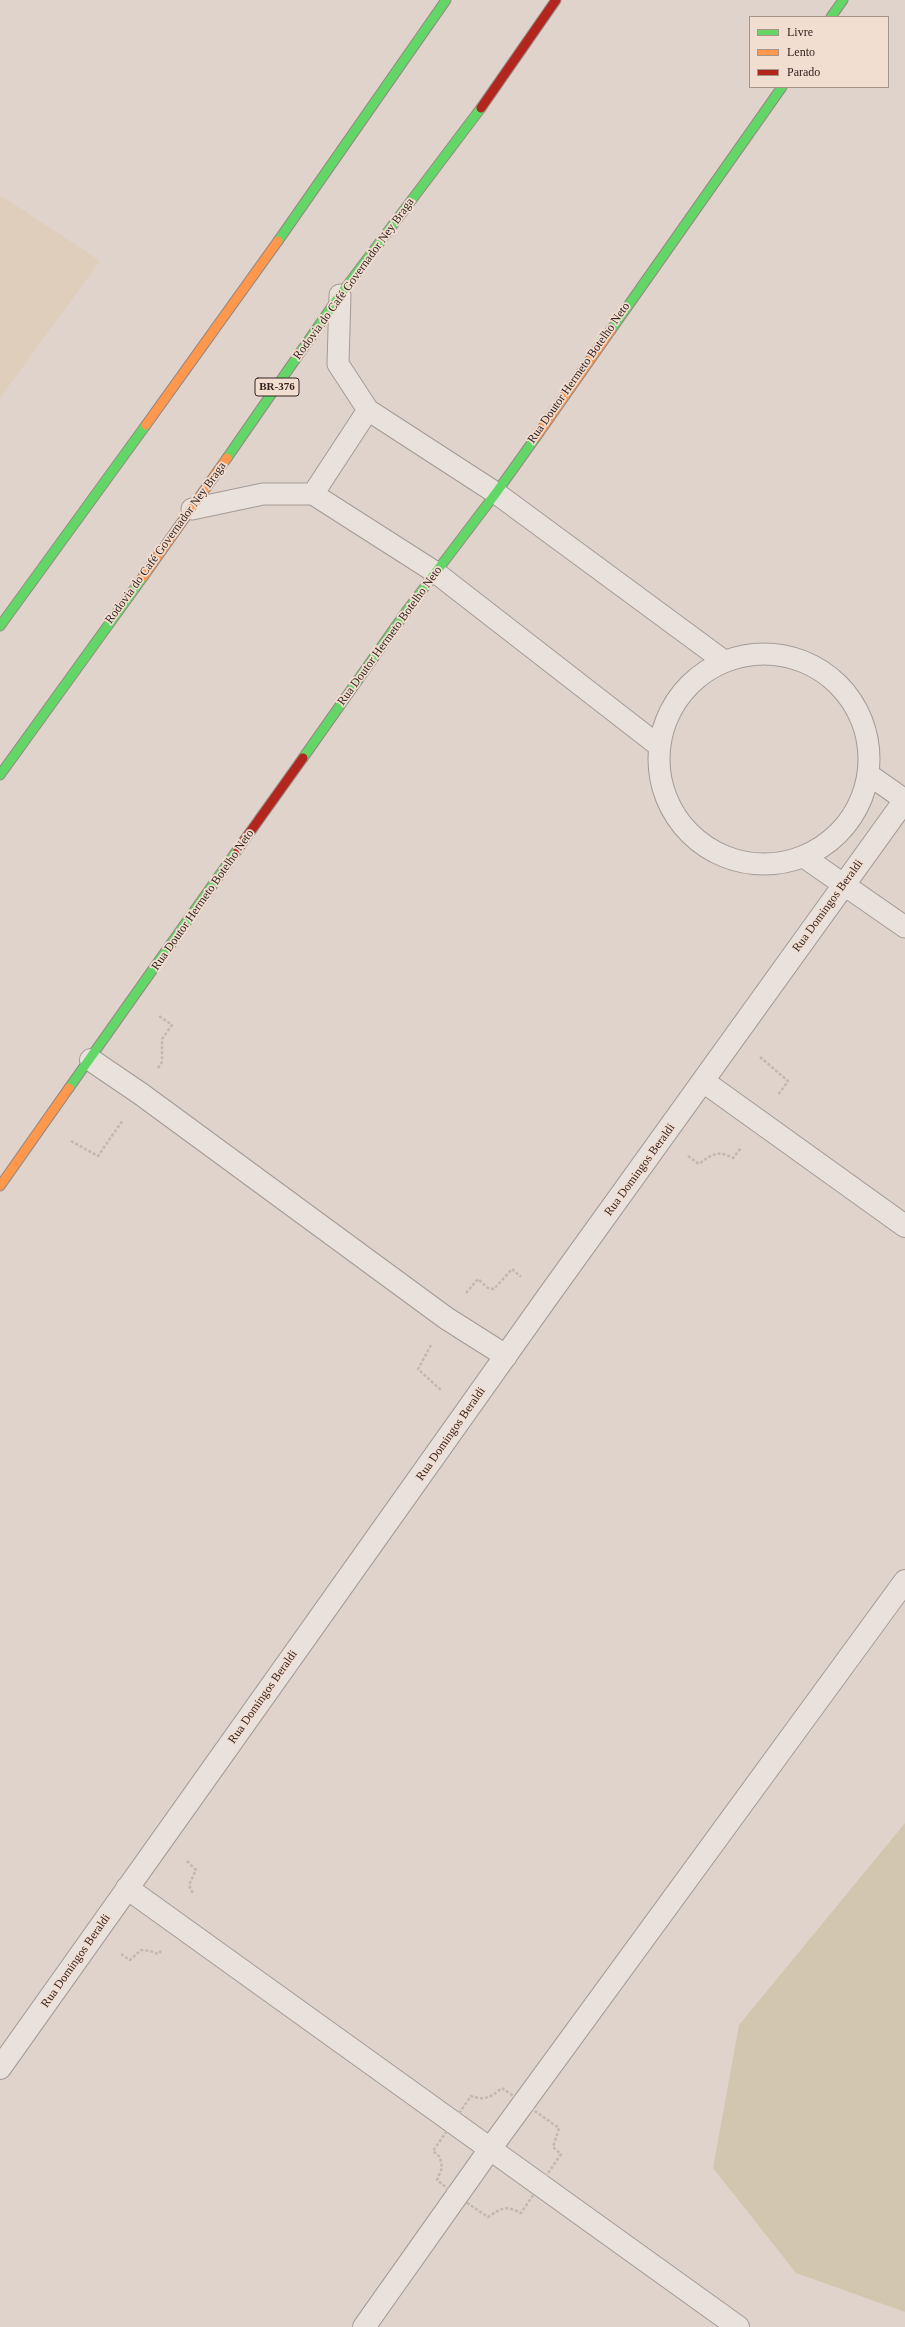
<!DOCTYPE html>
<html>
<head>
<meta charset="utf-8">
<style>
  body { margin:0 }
  #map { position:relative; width:905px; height:2327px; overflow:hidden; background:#e0d3cb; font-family:Georgia,serif }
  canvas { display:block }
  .legend { position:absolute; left:749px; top:16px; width:140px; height:72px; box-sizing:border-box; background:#f2ded1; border:1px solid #a69389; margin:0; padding:5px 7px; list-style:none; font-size:12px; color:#33221e }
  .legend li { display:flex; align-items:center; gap:8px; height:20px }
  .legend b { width:20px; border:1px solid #a69389 }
</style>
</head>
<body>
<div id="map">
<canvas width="905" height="2327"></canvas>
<ul class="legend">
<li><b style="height:5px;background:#63d668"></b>Livre</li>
<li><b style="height:5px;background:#ff974d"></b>Lento</li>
<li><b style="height:5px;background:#b3261e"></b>Parado</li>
</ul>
</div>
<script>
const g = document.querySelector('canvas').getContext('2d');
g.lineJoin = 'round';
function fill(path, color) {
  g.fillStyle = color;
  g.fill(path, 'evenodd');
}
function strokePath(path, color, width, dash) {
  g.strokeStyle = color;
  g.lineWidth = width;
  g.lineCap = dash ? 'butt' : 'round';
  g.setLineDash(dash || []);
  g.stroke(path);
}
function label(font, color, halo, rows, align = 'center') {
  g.font = font + ' Georgia,serif';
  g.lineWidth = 3.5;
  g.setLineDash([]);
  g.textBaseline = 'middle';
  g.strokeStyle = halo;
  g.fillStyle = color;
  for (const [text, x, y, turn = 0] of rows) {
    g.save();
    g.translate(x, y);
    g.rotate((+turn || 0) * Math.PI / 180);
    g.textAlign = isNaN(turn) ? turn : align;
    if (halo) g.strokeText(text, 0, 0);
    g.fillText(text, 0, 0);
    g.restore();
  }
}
const farmland = new Path2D(`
  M0 195 100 261 0 398Z`);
const green = new Path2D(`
  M905 1823V2312L796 2273 713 2168 739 2025Z`);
const path = new Path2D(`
  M760 1057 788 1081 778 1095
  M158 1068 162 1062V1039L172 1025 159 1016
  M71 1141 98 1156 123 1120
  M688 1156 699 1164C712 1154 718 1150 733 1158L741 1148
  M466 1293 478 1279 488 1288 494 1289 512 1269 521 1277
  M431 1345 418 1369 442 1391
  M187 1861 196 1870 189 1885 193 1894
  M121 1954 130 1960 141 1950 150 1951 158 1954 161 1951
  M502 2088 559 2128 553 2147 561 2154 521 2213C505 2205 502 2208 488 2217L457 2196 437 2180 442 2168 440 2157 433 2151 471 2096C485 2101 491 2097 502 2088Z`);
const lane = new Path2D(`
  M340 295 338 364 368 410 496 493 724 661
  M313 494 368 410
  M192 509 263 494H313L435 572 659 746
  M659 759a105 105 0 1 1 210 0a105 105 0 1 1-210 0Z
  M868 774 905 800
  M804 857 905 927`);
const street = new Path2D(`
  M91 1060 141 1094 446 1318 506 1356
  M703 1081 905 1226
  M127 1888 738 2327
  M0 2068 546 1299 905 800
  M364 2327 490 2149 905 1581`);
const fast = new Path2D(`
  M831 17 843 0
  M278 241 446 0
  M611 330 782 87
  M227 458 340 295 481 108
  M0 626 146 425
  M303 758 408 609 496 493 536 437
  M0 775 143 577
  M69 1088 238 849`);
const slow = new Path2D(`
  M146 425 278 241
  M536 437 611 330
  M143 577 227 458
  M0 1186 69 1088`);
const jam = new Path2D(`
  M481 108 556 0
  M238 849 303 758`);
const shields = [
  [277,387,44]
];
const shieldNames = [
  ["BR-376",277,387]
];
const streetNames = [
  ["Rodovia do Café Governador Ney Braga",354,279,-54],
  ["Rua Doutor Hermeto Botelho Neto",579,373,-55],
  ["Rodovia do Café Governador Ney Braga",166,543,-54],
  ["Rua Doutor Hermeto Botelho Neto",390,636,-54],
  ["Rua Doutor Hermeto Botelho Neto",203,900,-55],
  ["Rua Domingos Beraldi",828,906,-54],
  ["Rua Domingos Beraldi",640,1170,-54],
  ["Rua Domingos Beraldi",451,1434,-55],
  ["Rua Domingos Beraldi",263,1697,-55],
  ["Rua Domingos Beraldi",76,1961,-55]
];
fill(farmland, '#dfcebc');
fill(green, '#d2c7ae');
strokePath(lane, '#a59a95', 23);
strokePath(street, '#a59a95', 24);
strokePath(fast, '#958984', 11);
strokePath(slow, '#958984', 11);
strokePath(jam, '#958984', 11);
strokePath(path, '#c1b8b3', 2.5, [3, 2]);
strokePath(lane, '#e9e1dc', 21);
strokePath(street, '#e9e1dc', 22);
strokePath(fast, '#63d668', 9);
strokePath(slow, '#ff974d', 9);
strokePath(jam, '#b3261e', 9);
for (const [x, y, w] of shields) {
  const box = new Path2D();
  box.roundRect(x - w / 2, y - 9, w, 18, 3);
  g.fillStyle = '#f2ded1';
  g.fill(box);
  strokePath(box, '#33221e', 1);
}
label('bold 11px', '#33221e', null, shieldNames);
label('12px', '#33221e', '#f2ded1', streetNames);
</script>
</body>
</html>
